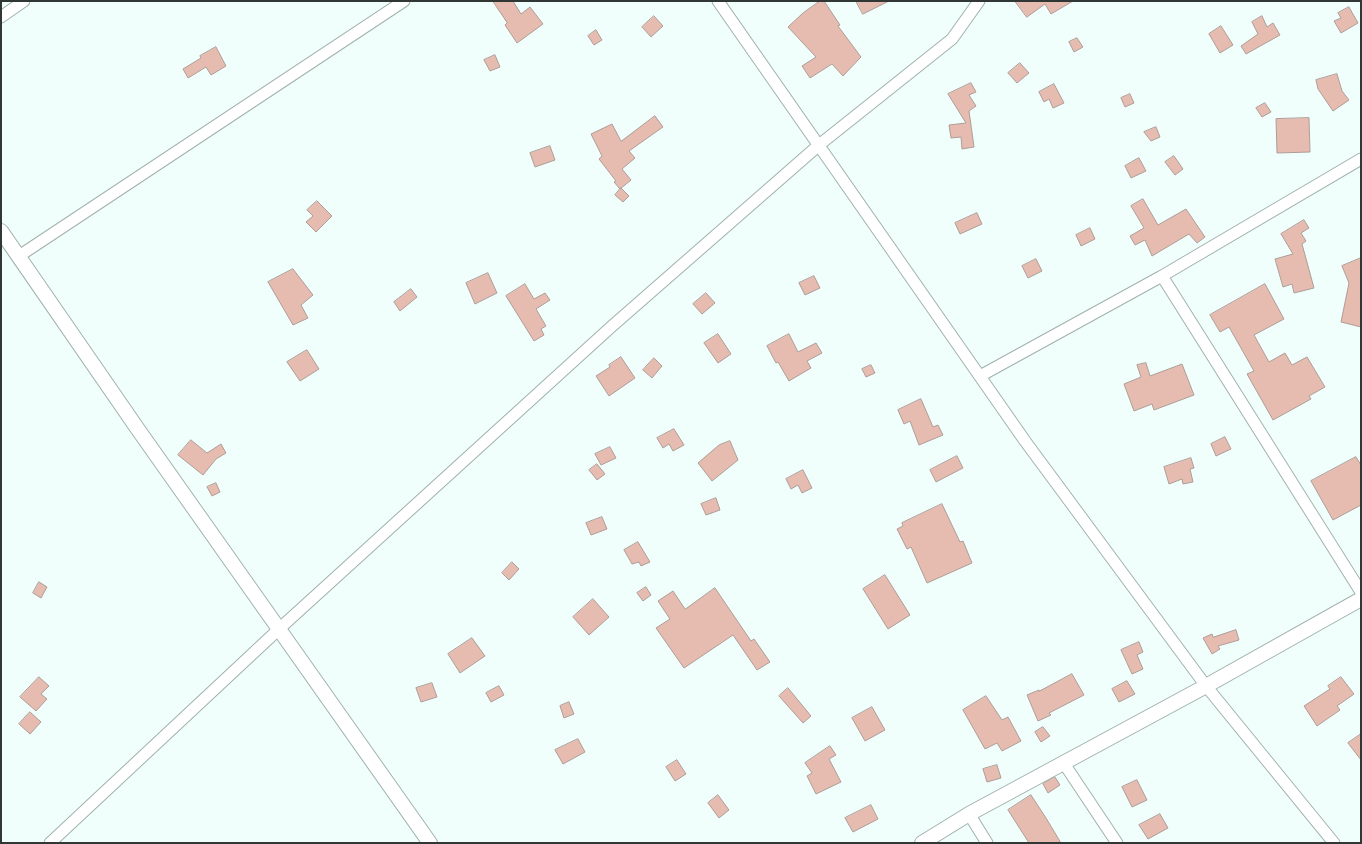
<!DOCTYPE html>
<html>
<head>
<meta charset="utf-8">
<style>
  body { margin:0 }
  #map { position:relative; width:1362px; height:844px; overflow:hidden; background:#f0fffb; font-family:Jost,sans-serif }
  canvas { display:block }
  .frame { position:absolute; inset:0; border:2px solid #303735; pointer-events:none }
</style>
</head>
<body>
<div id="map">
<canvas width="1362" height="844"></canvas>
<div class="frame"></div>
</div>
<script>
const g = document.querySelector('canvas').getContext('2d');
g.lineJoin = 'round';
function fill(path, color) {
  g.fillStyle = color;
  g.fill(path, 'evenodd');
}
function strokePath(path, color, width, dash) {
  g.strokeStyle = color;
  g.lineWidth = width;
  g.lineCap = dash ? 'butt' : 'round';
  g.setLineDash(dash || []);
  g.stroke(path);
}
const building = new Path2D(`
  M493 1H513L521 14 530 7 543 24 517 43 505 25 507 23Z
  M820 1H824L840 25 838 26 861 57 843 76 832 64 810 78 802 66 816 57 788 27 803 13Z
  M856 1H889L863 14Z
  M1015 1H1073L1051 14 1045 4 1027 17Z
  M1349 7 1358 23 1341 33 1334 21 1341 18 1338 13Z
  M654 16 663 26 651 37 642 27Z
  M1262 16 1267 27 1273 23 1280 35 1246 54 1241 46 1258 34 1252 22Z
  M1221 26 1233 45 1220 53 1209 34Z
  M596 30 602 40 594 45 588 36Z
  M1077 38 1083 47 1074 52 1069 42Z
  M216 47 226 66 211 75 206 67 188 78 183 69 201 58 200 56Z
  M495 55 500 67 490 71 484 60Z
  M1020 63 1029 73 1017 83 1008 73Z
  M1337 74 1342 91 1349 100 1333 111 1318 89 1316 80Z
  M971 83 976 92 969 95 976 106 969 111 974 147 962 149 961 137 951 138 949 125 966 123 948 94Z
  M1054 84 1064 103 1053 108 1049 99 1044 102 1039 92Z
  M1130 94 1134 103 1125 107 1121 98Z
  M1265 103 1271 112 1262 117 1256 108Z
  M655 116 663 127 629 151 635 158 622 169 631 180 620 189 614 182 616 181 599 159 602 156 591 134 612 124 621 141Z
  M1309 118 1310 152 1277 153 1276 119Z
  M1156 127 1160 137 1151 141 1144 132Z
  M550 146 555 160 535 167 530 153Z
  M1174 156 1183 169 1175 175 1165 162Z
  M1139 158 1146 171 1131 178 1125 166Z
  M621 188 629 196 623 202 615 195Z
  M1143 199 1158 225 1186 209 1205 237 1197 243 1189 234 1152 256 1145 240 1135 245 1130 236 1144 228 1131 206Z
  M317 201 332 216 316 232 306 222 313 216 307 210Z
  M977 213 982 224 960 234 955 223Z
  M1304 220 1309 228 1301 233 1306 241 1302 244 1314 288 1294 293 1292 284 1283 287 1275 259 1293 254 1281 234Z
  M1090 228 1095 239 1081 246 1076 235Z
  M1361 258V327L1341 322 1349 283 1342 266Z
  M1036 259 1042 271 1028 278 1022 266Z
  M293 269 313 295 301 305 308 318 293 325 268 282Z
  M488 273 497 293 475 304 466 283Z
  M814 276 820 288 805 295 799 283Z
  M525 284 534 299 545 293 550 300 536 309 546 326 541 329 544 335 534 341 506 296Z
  M1265 284 1284 319 1254 335 1269 362 1285 353 1292 365 1307 357 1325 387 1309 396 1311 399 1273 420 1247 374 1254 371 1229 327 1220 332 1210 315Z
  M411 289 417 297 400 311 394 302Z
  M706 293 715 303 702 314 693 304Z
  M718 334 731 354 718 363 704 343Z
  M789 334 798 352 816 343 822 353 807 361 811 368 789 381 778 362 776 363 767 346Z
  M307 350 319 369 300 381 287 362Z
  M621 357 635 378 609 396 596 376 610 367 609 365Z
  M654 358 662 366 652 378 643 370Z
  M1146 363 1150 376 1182 364 1194 395 1154 410 1152 404 1134 411 1124 384 1141 377 1137 365Z
  M871 365 875 373 866 377 862 369Z
  M921 399 933 427 938 425 943 435 919 445 910 421 904 424 898 410Z
  M674 429 684 445 673 451 669 444 663 448 657 438Z
  M1225 437 1231 449 1216 456 1211 444Z
  M191 440 207 453 221 444 226 453 216 459 203 475 178 455Z
  M730 441 738 460 712 481 698 463 719 445Z
  M610 447 616 458 601 465 595 454Z
  M957 456 963 468 936 482 930 470Z
  M1356 457 1361 465V505L1333 520 1311 481Z
  M1191 458 1194 468 1190 469 1193 482 1183 484 1182 479 1169 484 1164 467Z
  M597 464 605 474 597 480 589 470Z
  M803 470 812 488 802 493 798 485 791 489 786 479Z
  M216 483 220 492 212 496 207 487Z
  M716 498 720 510 706 515 701 504Z
  M942 504 960 542 963 541 972 563 927 583 911 547 907 549 897 529 903 526 902 523Z
  M602 517 607 529 591 535 586 523Z
  M638 542 650 562 641 566 639 562 632 564 624 550Z
  M512 562 519 569 509 580 502 573Z
  M885 575 910 615 888 629 863 589Z
  M39 582 47 587 41 598 33 593Z
  M646 587 651 595 643 601 637 593Z
  M715 588 751 641 754 639 770 662 757 670 733 635 684 668 656 628 670 619 658 601 673 591 685 609Z
  M593 599 609 617 589 635 573 617Z
  M1236 630 1239 640 1218 646 1220 649 1212 654 1203 638 1212 634 1213 637Z
  M472 638 485 656 460 673 448 654Z
  M1139 642 1143 652 1137 655 1143 669 1132 674 1121 650Z
  M1072 674 1084 695 1049 713 1051 715 1038 721 1027 695 1039 690V691Z
  M39 677 49 686 41 694 47 699 36 711 20 697Z
  M1341 677 1354 694 1337 706 1340 710 1317 726 1304 706 1330 689 1328 686Z
  M1127 681 1135 694 1119 702 1112 689Z
  M432 683 437 697 421 702 416 688Z
  M499 686 504 695 491 702 486 693Z
  M788 688 811 716 803 723 779 696Z
  M986 696 1002 720 1008 717 1021 741 1002 751 997 743 985 749 963 710Z
  M569 702 574 714 564 718 560 706Z
  M872 707 885 730 865 741 852 718Z
  M30 712 41 722 30 734 19 724Z
  M1043 727 1050 736 1041 742 1035 732Z
  M1361 734V760L1348 743Z
  M578 739 585 752 563 764 555 750Z
  M830 746 836 755 829 759 841 782 816 794 807 776 812 773 805 763Z
  M677 760 686 774 675 781 666 767Z
  M997 765 1001 778 987 782 983 769Z
  M1055 777 1060 785 1048 793 1043 784Z
  M1137 780 1147 800 1132 807 1122 787Z
  M718 795 729 810 719 818 708 803Z
  M1031 795 1046 818 1061 843H1029L1008 810Z
  M871 805 878 819 853 832 845 818Z
  M1160 814 1168 828 1148 839 1139 825Z`);
const minor = new Path2D(`
  M718 1 1025 441 1206 686 1334 843
  M1 17 24 1
  M19 256 404 1
  M1162 276 1361 592
  M980 376 1162 276 1361 159
  M1063 762 1117 843
  M969 814 987 843
  M50 843 279 629 611 327 819 145 952 39 979 1`);
const tertiary = new Path2D(`
  M1 231 137 428 430 843
  M922 843 969 814 1206 686 1361 599`);
fill(building, '#e6bbb0');
strokePath(building, '#ad9d98', 1);
strokePath(minor, '#a0b1ac', 13);
strokePath(tertiary, '#a0b1ac', 16);
strokePath(minor, '#fff', 11);
strokePath(tertiary, '#fff', 14);
</script>
</body>
</html>
